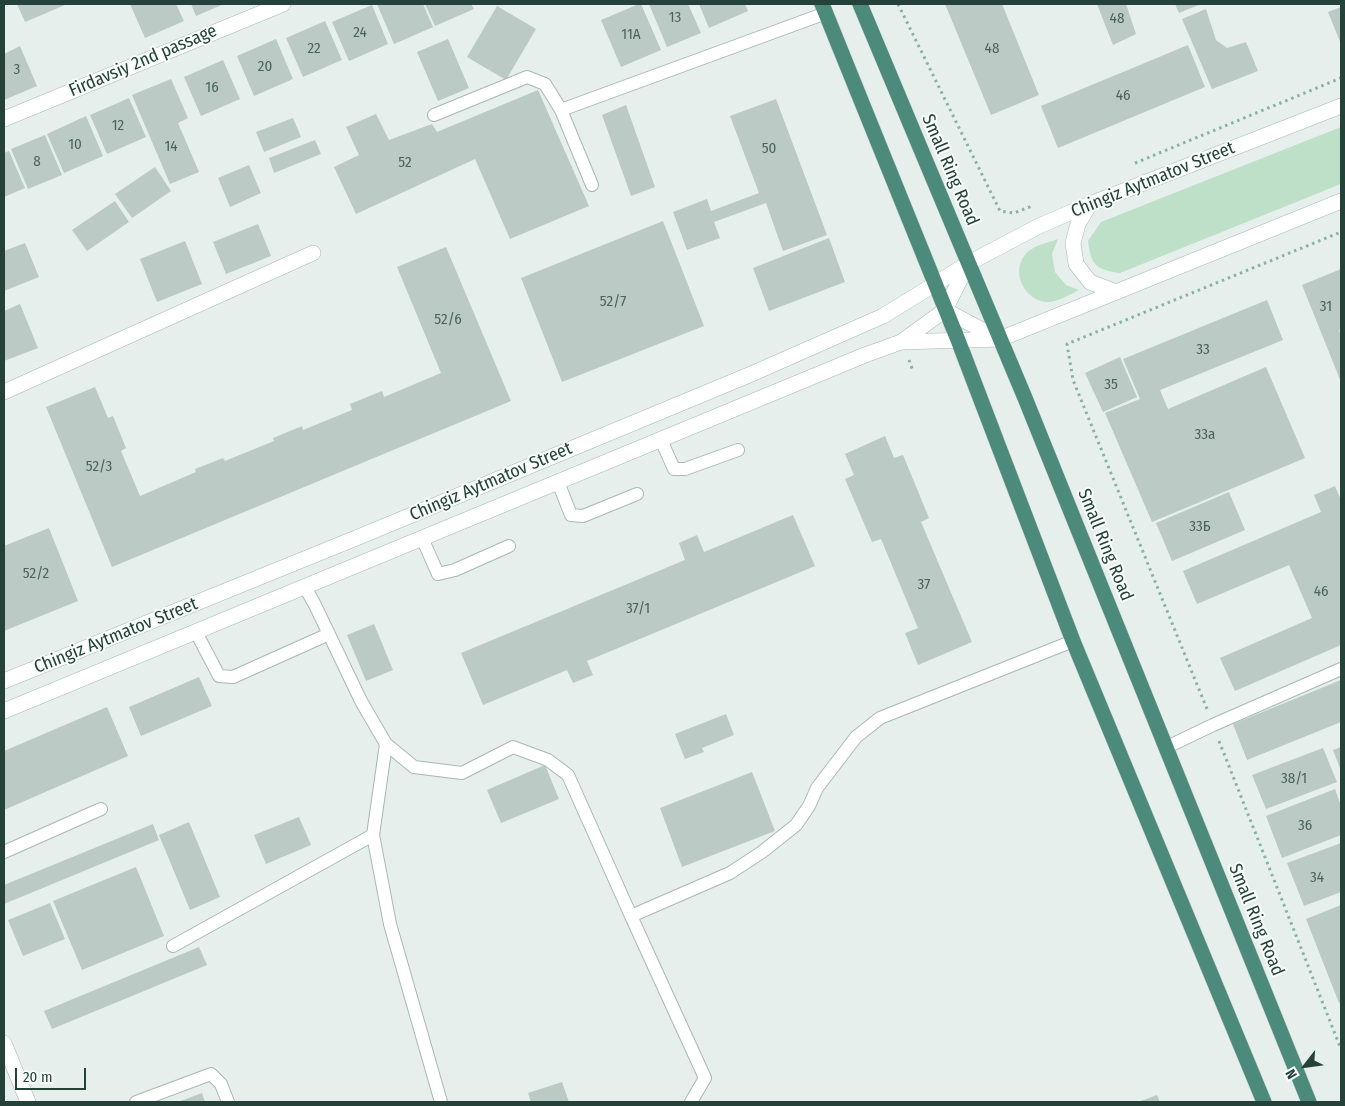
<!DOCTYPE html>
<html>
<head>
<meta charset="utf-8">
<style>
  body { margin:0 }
  #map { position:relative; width:1345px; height:1106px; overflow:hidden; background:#e6efeb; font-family:"Fira Sans Condensed",sans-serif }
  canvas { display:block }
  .frame { position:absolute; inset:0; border:5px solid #24423a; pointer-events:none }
  .north { position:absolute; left:1280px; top:1041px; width:50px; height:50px; -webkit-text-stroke:4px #f7fbf9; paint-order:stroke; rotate:240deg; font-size:14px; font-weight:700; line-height:20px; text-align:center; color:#24423a }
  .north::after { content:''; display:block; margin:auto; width:18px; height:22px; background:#24423a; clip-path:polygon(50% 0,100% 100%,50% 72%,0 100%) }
  .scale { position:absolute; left:15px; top:1068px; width:71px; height:22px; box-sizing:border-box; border:2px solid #24423a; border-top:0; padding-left:6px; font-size:15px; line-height:18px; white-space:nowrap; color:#24423a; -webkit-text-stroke:4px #f7fbf9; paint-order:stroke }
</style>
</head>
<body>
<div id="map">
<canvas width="1345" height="1106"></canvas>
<div class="frame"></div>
<div class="north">N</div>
<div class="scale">20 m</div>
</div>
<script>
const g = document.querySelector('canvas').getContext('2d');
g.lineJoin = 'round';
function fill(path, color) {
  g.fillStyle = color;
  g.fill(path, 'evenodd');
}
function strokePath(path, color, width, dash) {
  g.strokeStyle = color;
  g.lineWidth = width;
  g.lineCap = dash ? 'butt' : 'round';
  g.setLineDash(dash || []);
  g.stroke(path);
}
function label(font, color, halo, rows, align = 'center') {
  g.font = font + ' "Fira Sans Condensed",sans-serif';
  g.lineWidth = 4;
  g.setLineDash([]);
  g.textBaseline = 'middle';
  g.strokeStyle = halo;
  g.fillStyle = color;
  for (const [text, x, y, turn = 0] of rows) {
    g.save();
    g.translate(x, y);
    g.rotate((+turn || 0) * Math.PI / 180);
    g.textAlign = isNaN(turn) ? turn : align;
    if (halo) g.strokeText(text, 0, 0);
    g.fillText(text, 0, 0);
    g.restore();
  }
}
const green = new Path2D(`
  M1341 127V184L1120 273C1096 270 1091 265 1088 241L1101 222Z
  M1058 239 1052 254 1055 272 1066 285 1079 290C1071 294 1059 301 1050 302 1024 303 1007 268 1030 250 1037 245 1050 242 1058 239Z`);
const building = new Path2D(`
  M17 4H64L65 5 25 22Z
  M130 4H176L184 21 145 38Z
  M191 4H224L196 16Z
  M377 4H423L433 27 394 44Z
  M425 4H471L474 9 435 26Z
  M639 4H641L661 50 621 67 601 20Z
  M649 4H688L701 33 667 47Z
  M699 4H745L748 11 709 28Z
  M945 4H1002L1039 95 991 115Z
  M1097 4H1126L1136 34 1113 45Z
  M1175 4H1201L1179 13Z
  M372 5 388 44 349 61 332 22Z
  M497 6 536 29 506 80 467 57Z
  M1341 7V44L1328 12Z
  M1206 9 1216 40 1227 48 1246 42 1258 71 1212 89 1182 19Z
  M325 21 342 60 303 77 286 38Z
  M276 39 293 79 254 96 237 56Z
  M448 39 469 88 438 101 417 52Z
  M1188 45 1205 87 1058 148 1041 106Z
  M20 46 37 86 4 100V54Z
  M223 60 240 99 201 116 184 77Z
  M171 79 188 118 178 123 199 172 170 184 132 95Z
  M538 90 589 206 510 239 475 159 356 214 334 167 359 155 346 127 376 114 389 140 432 124 437 132Z
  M129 98 146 137 107 154 90 115Z
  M776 99 827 235 783 251 766 203 714 222 720 238 687 250 673 212 707 199 711 211 759 193 730 116Z
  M626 105 655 187 631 196 602 115Z
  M86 116 103 156 64 173 47 134Z
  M293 118 301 137 264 152 256 132Z
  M45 135 62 175 28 189 11 149Z
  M315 140 321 154 274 173 269 158Z
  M9 151 25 188 4 197V153Z
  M249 165 261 193 230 207 218 178Z
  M155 167 171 191 132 218 115 194Z
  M115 201 129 222 87 251 72 230Z
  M663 221 704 326 562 382 521 278Z
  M258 224 271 256 226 274 213 242Z
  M829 238 845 282 769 311 753 268Z
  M185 241 202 284 157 302 140 259Z
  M25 243 39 277 4 291V251Z
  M446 247 511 401 112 567 46 407 95 387 108 418 113 416 126 448 121 451 140 496 196 472 195 469 223 458 225 461 274 441 273 438 302 426 303 430 352 410 350 404 382 391 384 397 441 373 397 267Z
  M1341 269V329L1339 330 1341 336V382L1302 285Z
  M1267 300 1283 340 1160 390 1168 409 1266 367 1305 458 1152 522 1105 413 1140 399 1123 359Z
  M20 304 38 348 4 361V311Z
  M1120 357 1137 397 1103 412 1085 373Z
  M885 436 894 458 903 455 929 518 921 522 972 642 918 665 905 633 918 628 881 539 872 542 845 479 854 475 845 454Z
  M1335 486 1341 500V645L1235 691 1220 658 1312 618 1289 565 1197 604 1183 571 1321 512 1314 495Z
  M1229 492 1245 530 1172 561 1156 523Z
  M793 515 815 566 587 661 593 675 573 683 567 670 483 705 461 653 685 560 679 543 697 535 704 552Z
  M49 528 78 601 4 631V546Z
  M374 624 393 670 366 681 347 635Z
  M199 677 212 706 141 736 129 707Z
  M1341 680V722L1247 760 1233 724Z
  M107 707 128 756 4 810V751Z
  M726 714 734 735 702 748 704 752 685 759 675 734Z
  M1341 747V771L1333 750Z
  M1323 748 1337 782 1266 809 1252 775Z
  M545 765 559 799 501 823 487 790Z
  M752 772 775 831 682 867 660 808Z
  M1335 789 1341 806V835L1282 858 1266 816Z
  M299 817 311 845 266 864 254 835Z
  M189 822 220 897 190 910 159 835Z
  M153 824 159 840 4 904V885Z
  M1341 843V892L1304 906 1287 863Z
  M136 867 164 936 82 970 53 901Z
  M50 903 65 939 23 956 8 920Z
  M1341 905V1002L1339 1003 1306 919Z
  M199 947 207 965 52 1029 44 1011Z
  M562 1082 569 1102H531L528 1093Z
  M202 1093 205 1102H178Z
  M1157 1095 1160 1102H1138Z`);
const path = new Path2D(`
  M898 4 1000 211 1014 213 1032 206
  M1135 163 1341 78
  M909 360 913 371
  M1207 709 1073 380 1067 344 1341 232
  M1219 741 1341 1049`);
const service = new Path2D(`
  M561 110 592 185
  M434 115 527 77 545 84 561 110 826 13
  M661 440 674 469H685L738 450
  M558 482 571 515 583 516 637 494
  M422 538 438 574 455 570 509 546
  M305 587 315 605 361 701 386 744 414 767 462 773 513 747 548 760 568 775 631 916
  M196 632 219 676 233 677 329 634
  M386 744 373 835 390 924 441 1102
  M1167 747 1213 725 1341 669
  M4 852 101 809
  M173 946 373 835
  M136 1102 211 1074 221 1084 228 1102
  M691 1102 705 1078 631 916 730 873 762 852 796 825 809 806 817 788 856 737 880 718 1073 641`);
const minor = new Path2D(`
  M4 119 283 4
  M4 392 313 253
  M4 1043 28 1102`);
const secondary = new Path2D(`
  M1090 204 1078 224 1073 243 1076 264 1090 282 1116 292
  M945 310 999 339
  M901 342 1000 339 1341 201
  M4 681 361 536 749 375 883 316 969 263 1039 226 1090 204 1341 106
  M4 711 865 355 901 342 945 310 968 264`);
const trunk = new Path2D(`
  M822 4 958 340 1073 641 1264 1102
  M860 4 1025 398 1309 1102`);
const numberNames = [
  ["13",675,18],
  ["48",1117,19],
  ["24",360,33],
  ["11А",631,35],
  ["22",314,49],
  ["48",992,49],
  ["20",265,67],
  ["3",17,70],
  ["16",212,88],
  ["46",1123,96],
  ["12",118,126],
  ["10",75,145],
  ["14",171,147],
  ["50",769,149],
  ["8",37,162],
  ["52",405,163],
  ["52/7",613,302],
  ["31",1326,307],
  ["52/6",448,320],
  ["33",1203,350],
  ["35",1111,385],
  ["33а",1205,435],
  ["52/3",99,467],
  ["33Б",1200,527],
  ["52/2",36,574],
  ["37",924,585],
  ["46",1321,592],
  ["37/1",638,609],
  ["38/1",1294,779],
  ["36",1305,826],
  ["34",1317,878]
];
const streetNames = [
  ["Firdavsiy 2nd passage",143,61,-23],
  ["Small Ring Road",950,170,67],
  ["Chingiz Aytmatov Street",1153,180,-22],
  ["Chingiz Aytmatov Street",491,482,-23],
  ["Small Ring Road",1105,545,68],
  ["Chingiz Aytmatov Street",116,636,-22],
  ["Small Ring Road",1256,920,68]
];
fill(green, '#bfe0c8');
fill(building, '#bbcac4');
strokePath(service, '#a8b8b2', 14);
strokePath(minor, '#a8b8b2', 16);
strokePath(secondary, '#a4bbb3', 16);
strokePath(trunk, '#c2cac8', 16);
strokePath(path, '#86b3a5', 3, [2.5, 4]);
strokePath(service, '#fff', 12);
strokePath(minor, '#fff', 15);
strokePath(secondary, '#fff', 15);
strokePath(trunk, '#4c8a7c', 15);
label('15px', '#4a645c', null, numberNames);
label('18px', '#24423a', '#f7fbf9', streetNames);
</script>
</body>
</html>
